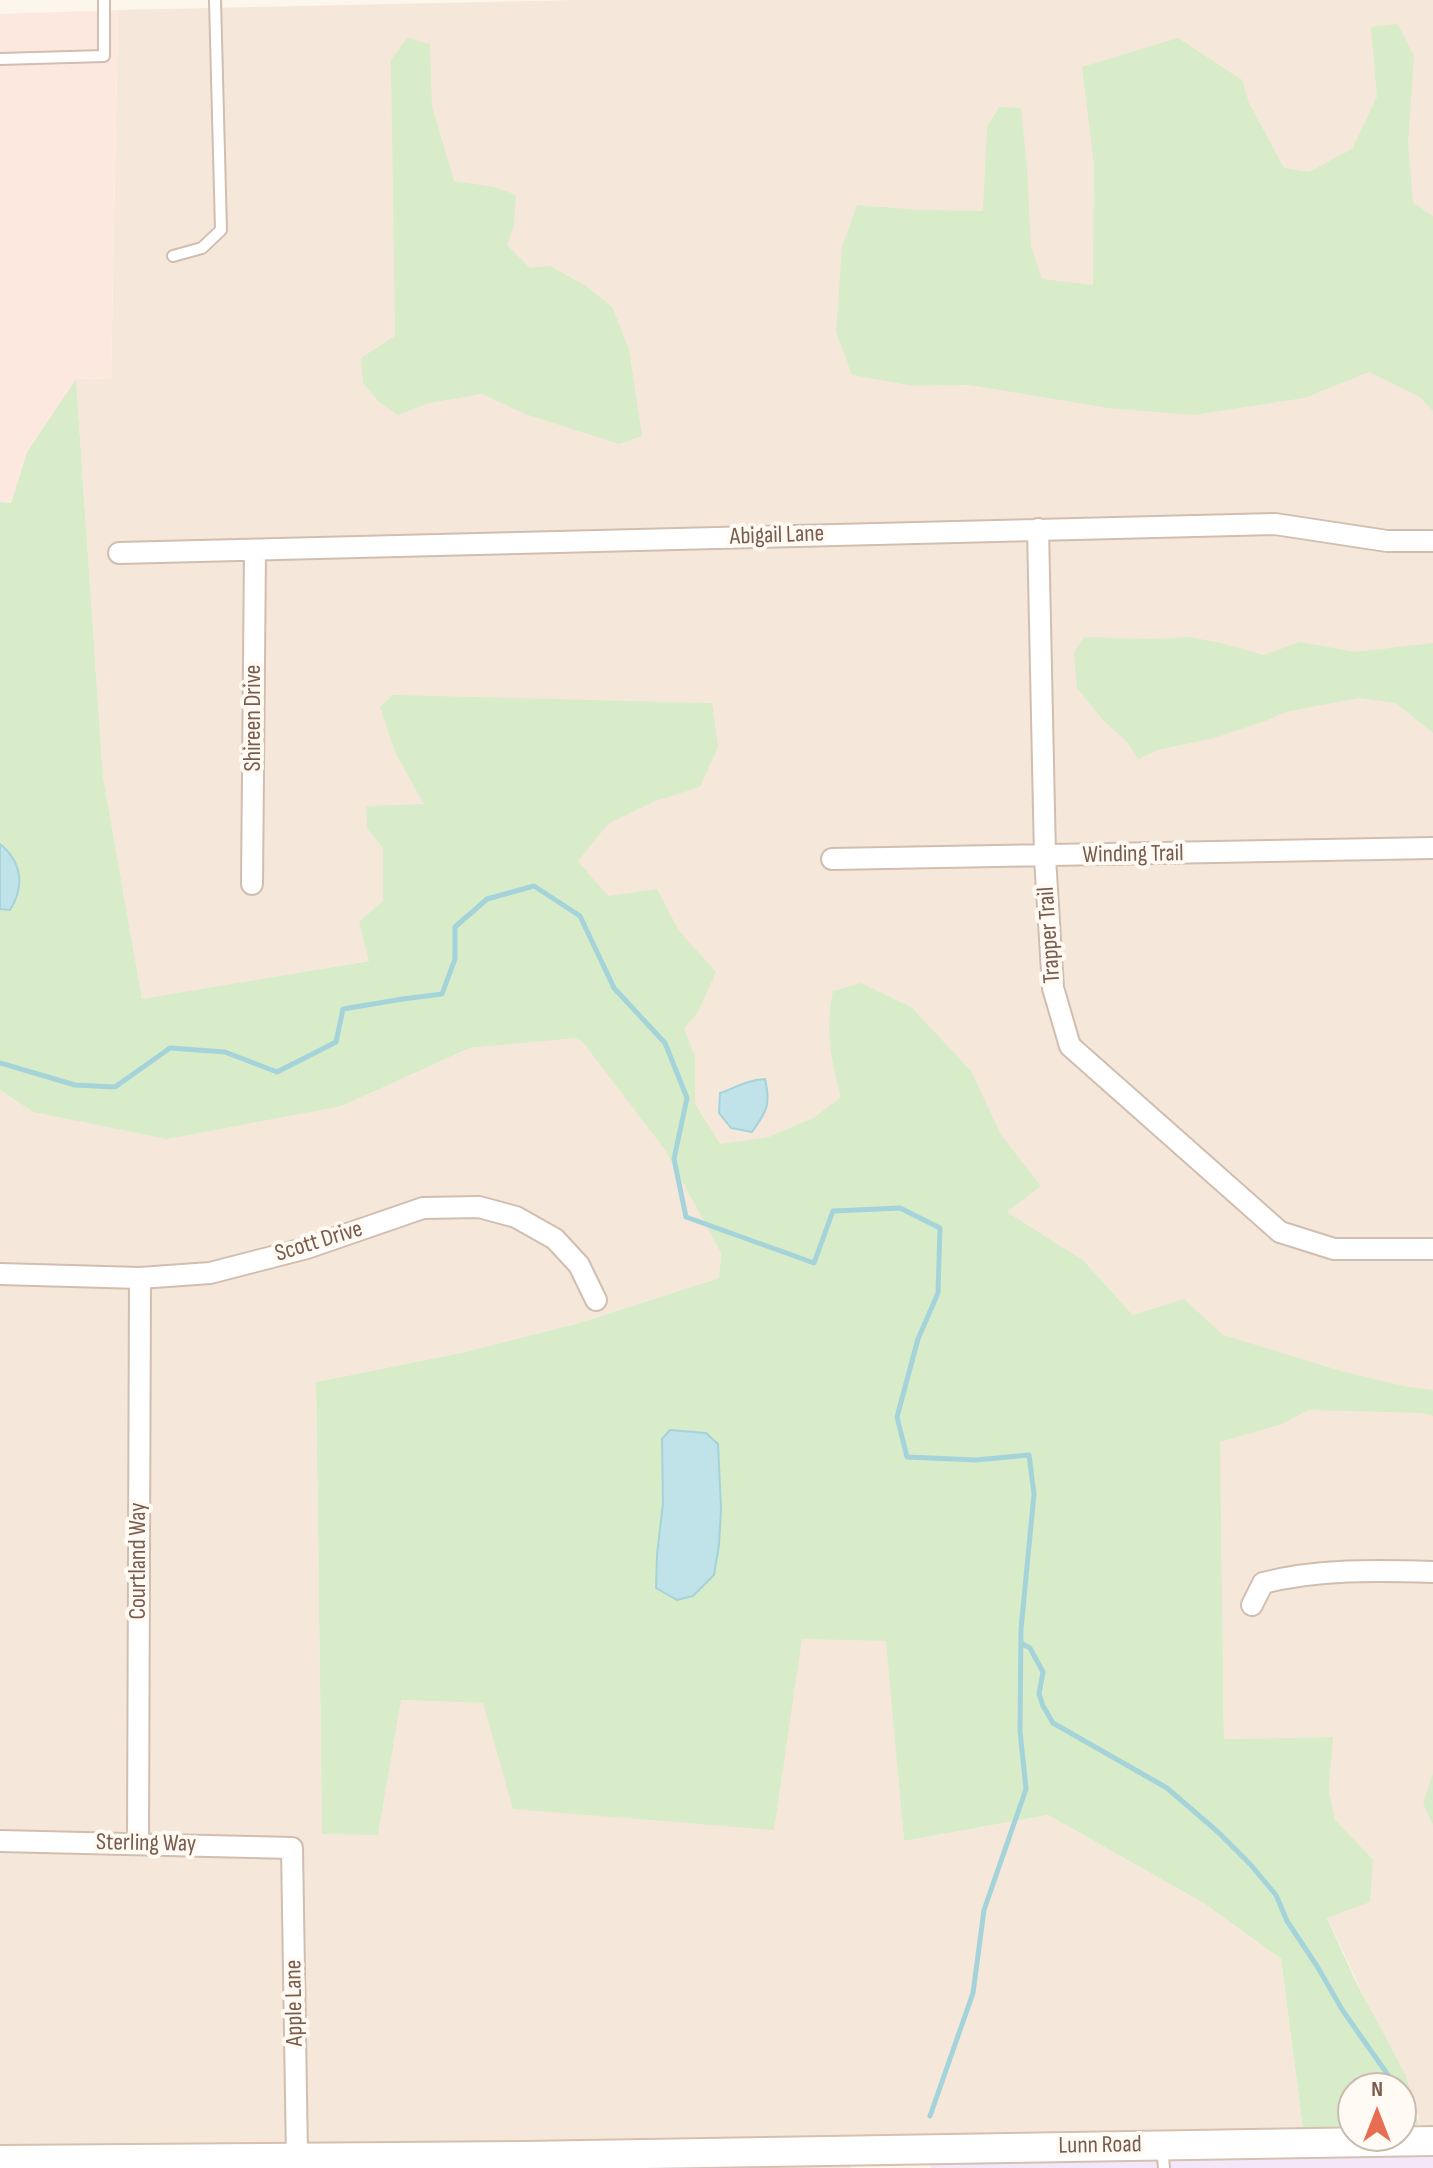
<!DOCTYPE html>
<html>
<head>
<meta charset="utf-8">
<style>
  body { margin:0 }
  #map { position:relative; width:1433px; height:2168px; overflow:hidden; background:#fdf6ec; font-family:"Sofia Sans Condensed",sans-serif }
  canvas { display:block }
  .north { position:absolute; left:1337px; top:2072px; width:80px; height:80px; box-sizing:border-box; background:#fffaf3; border:2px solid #cabbb1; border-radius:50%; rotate:0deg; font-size:22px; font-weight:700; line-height:32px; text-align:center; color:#7a5c4d }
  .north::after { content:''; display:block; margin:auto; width:28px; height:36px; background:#e76f51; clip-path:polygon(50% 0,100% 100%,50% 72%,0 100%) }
</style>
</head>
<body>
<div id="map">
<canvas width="1433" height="2168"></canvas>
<div class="north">N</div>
</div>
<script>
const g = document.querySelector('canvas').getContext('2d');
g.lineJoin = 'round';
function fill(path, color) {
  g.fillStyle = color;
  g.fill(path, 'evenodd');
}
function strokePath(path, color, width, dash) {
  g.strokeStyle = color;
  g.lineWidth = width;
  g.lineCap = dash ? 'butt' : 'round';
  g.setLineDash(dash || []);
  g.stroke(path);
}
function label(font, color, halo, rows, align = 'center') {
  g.font = font + ' "Sofia Sans Condensed",sans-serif';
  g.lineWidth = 8;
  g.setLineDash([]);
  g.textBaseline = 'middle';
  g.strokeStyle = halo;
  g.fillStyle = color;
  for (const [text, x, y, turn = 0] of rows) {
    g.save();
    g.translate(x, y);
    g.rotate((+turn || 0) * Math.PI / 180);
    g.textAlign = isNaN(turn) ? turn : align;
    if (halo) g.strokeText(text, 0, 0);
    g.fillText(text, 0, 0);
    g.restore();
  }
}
const residential = new Path2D(`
  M576 0H1433V2128H1420L1418 2114 1327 1917 1373 1861 1335 1819 1329 1788 1332 1737 1224 1739 1219 1409 1084 1261 667 1151 721 1253 719 1278 579 1323 465 1352 316 1382 322 1833 378 1835 400 1700 483 1703 802 1638 887 1641 904 1841 1048 1815 1205 1904 1281 1959 1303 2129 451 2143 0 2146V1090L33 1112 342 1106 470 1048 577 1037 402 955 142 1000 103 778 76 379 111 378 118 10Z
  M849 2160 851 2168H547Z`);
const commercial = new Path2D(`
  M118 10 111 378 76 379 27 452 11 503 0 502V14Z`);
const education = new Path2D(`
  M1433 2154V2168H931L930 2163Z`);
const green = new Path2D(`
  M1398 24 1414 56 1408 143 1413 203 1433 216V411L1420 397 1369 372 1304 398 1194 415 1108 408 969 385 914 386 852 375 836 332 842 247 857 205 920 210 983 211 987 127 999 107 1021 108 1027 168 1031 246 1042 279 1093 285 1094 165 1082 67 1178 38 1242 80 1249 103 1284 168 1309 172 1352 149 1377 97 1371 27Z
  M407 38 430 44 432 106 454 181 495 187 516 195 514 225 507 245 530 268 550 266 586 286 612 307 629 349 642 436 619 444 525 414 482 394 429 403 398 415 379 402 363 383 361 358 395 336 391 60Z
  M76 379 103 777 142 999 369 961 359 922 383 901V848L367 828 366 806 424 804 396 754 380 707 393 695 712 703 718 747 700 787 655 801 608 824 578 861 608 896 657 889 679 931 716 972 697 1014 684 1028 695 1056V1104L720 1144 769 1137 815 1117 841 1097C831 1060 825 1029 833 991L861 983 911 1007 971 1071 1001 1135 1041 1186 1007 1212 1084 1261 1133 1315 1184 1299 1223 1335 1341 1371 1408 1387 1433 1390V1416L1424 1413 1308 1410 1282 1424 1220 1442 1224 1739 1333 1737 1329 1788 1335 1819 1373 1860 1370 1902 1327 1918 1356 1982 1406 2076 1420 2128H1401V2088H1353V2129H1303L1281 1959 1205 1904 1048 1815 904 1841 886 1641 802 1639 774 1830 513 1809 483 1703 401 1700 378 1835 322 1834 316 1382 465 1352 579 1323 719 1278 721 1253 666 1151 582 1041 575 1038 470 1048 342 1106 167 1139 33 1112 0 1090V502L11 503 27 452Z
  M1084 637 1153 639 1189 637 1221 643 1264 655 1299 642 1356 652 1433 643V733L1396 703 1359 698 1285 712 1268 720 1214 738 1158 750 1138 759 1128 743 1102 719 1077 688 1074 653Z
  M1433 1773V1825L1423 1803Z`);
const water = new Path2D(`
  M0 844C22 862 25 886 10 910L0 909Z
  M765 1079C771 1105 767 1111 752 1132L731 1128 719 1113 720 1093C737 1087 747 1080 765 1079Z
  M670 1430 706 1433 718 1444 721 1508 719 1545 714 1575 693 1596 677 1600 656 1588 657 1555 663 1503 662 1439Z`);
const stream = new Path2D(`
  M0 1063 75 1085 115 1087 170 1048 225 1052 277 1072 336 1042 343 1009 403 999 442 994 455 959V927L487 899 534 886 580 916 614 988 665 1043 687 1098 674 1159 686 1217 814 1263 833 1211 900 1208 940 1228 938 1293 918 1339 897 1417 907 1457 976 1460 1029 1455 1034 1494 1021 1629 1020 1731 1026 1789 984 1910 973 1993 930 2116
  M1021 1643 1030 1648 1043 1672 1039 1694 1043 1706 1053 1723 1167 1788 1218 1832 1250 1864 1276 1895 1287 1921 1317 1966 1343 2011 1388 2075 1387 2088`);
const lane = new Path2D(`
  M0 59 104 56V0
  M173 256 202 248 221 230 215 0
  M1162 2147 1164 2168`);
const street = new Path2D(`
  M1038 529 1045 857 1053 988 1070 1046 1280 1232 1334 1249H1433
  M119 553 1275 524 1387 541H1433
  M832 859 1433 848
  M252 884 255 551
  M0 1274 140 1278 210 1273 307 1248 423 1208 479 1207 516 1217 555 1239 579 1265 596 1300
  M1252 1605 1263 1583C1317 1569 1377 1570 1433 1572
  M0 1841 292 1848 297 2157
  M138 1843 140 1278`);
const secondary = new Path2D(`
  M0 2160 524 2156 1433 2141`);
const streetNames = [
  ["Abigail Lane",777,536,-2],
  ["Shireen Drive",254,718,-90],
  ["Winding Trail",1133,855,-1],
  ["Trapper Trail",1050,935,-94],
  ["Scott Drive",319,1242,-17],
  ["Courtland Way",139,1561,-90],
  ["Sterling Way",146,1844,1],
  ["Apple Lane",295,2003,-91],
  ["Lunn Road",1100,2146,-1]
];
fill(residential, '#f5e8da');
fill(commercial, '#fde8e0');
fill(education, '#f3e8fa');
fill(green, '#d8ecc9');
fill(water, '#bfe3e8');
strokePath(water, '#a5d3da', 2);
strokePath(stream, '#a5d3da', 5);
strokePath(lane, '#d1beb0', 14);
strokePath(street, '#d1beb0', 24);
strokePath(secondary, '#d6c0b0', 32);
strokePath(lane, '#fff', 10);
strokePath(street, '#fff', 20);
strokePath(secondary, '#fff', 28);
label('24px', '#7a5c4d', '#fffaf3', streetNames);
</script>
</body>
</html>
